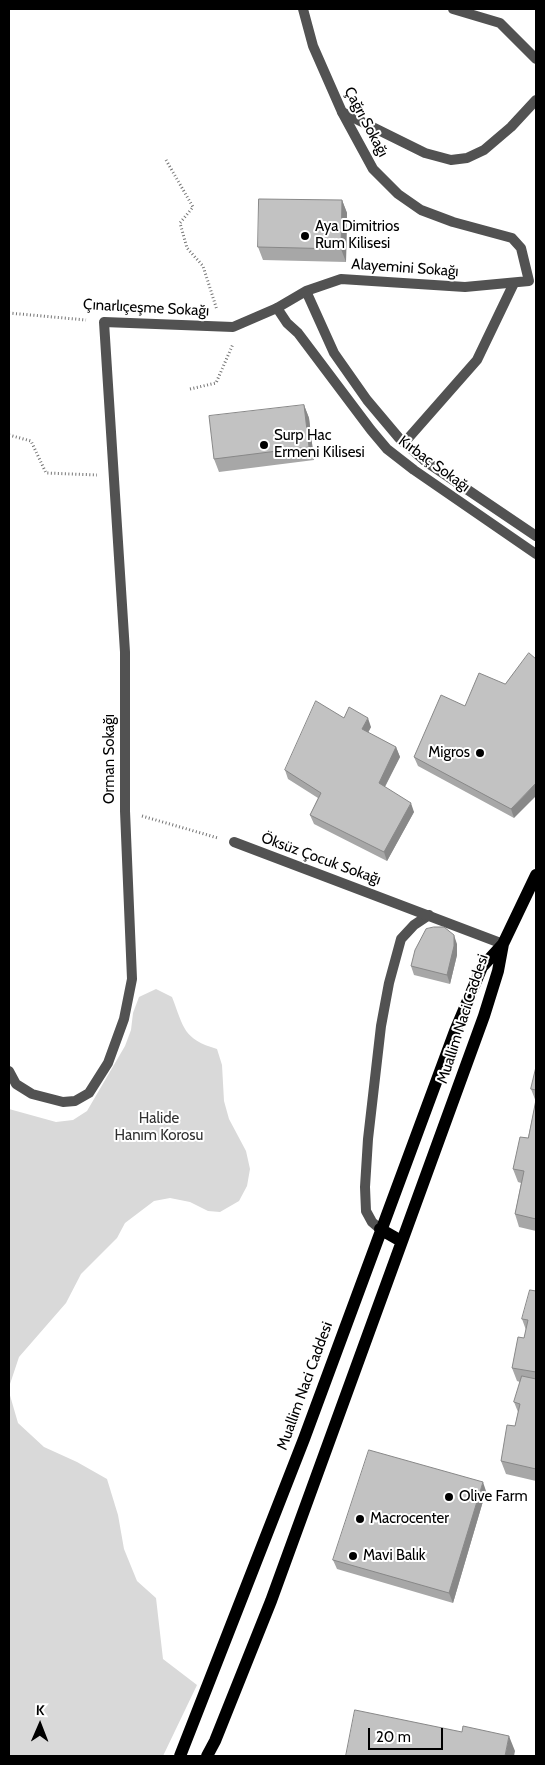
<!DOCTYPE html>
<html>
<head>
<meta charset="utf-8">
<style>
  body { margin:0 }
  #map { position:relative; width:545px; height:1765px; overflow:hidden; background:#fff; font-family:Cabin,sans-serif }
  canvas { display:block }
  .frame { position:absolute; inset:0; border:10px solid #000; pointer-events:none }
  .north { position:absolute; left:15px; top:1700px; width:50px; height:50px; -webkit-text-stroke:4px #fff; paint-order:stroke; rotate:1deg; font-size:14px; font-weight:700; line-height:20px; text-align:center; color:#000 }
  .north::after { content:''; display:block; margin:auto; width:18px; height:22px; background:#000; clip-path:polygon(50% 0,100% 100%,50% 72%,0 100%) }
  .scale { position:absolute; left:368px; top:1728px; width:75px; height:22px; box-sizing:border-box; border:2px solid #000; border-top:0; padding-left:6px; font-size:15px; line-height:18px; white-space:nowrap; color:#000; -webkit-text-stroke:4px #fff; paint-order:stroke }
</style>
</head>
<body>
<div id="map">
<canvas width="545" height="1765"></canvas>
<div class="frame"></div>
<div class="north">K</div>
<div class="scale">20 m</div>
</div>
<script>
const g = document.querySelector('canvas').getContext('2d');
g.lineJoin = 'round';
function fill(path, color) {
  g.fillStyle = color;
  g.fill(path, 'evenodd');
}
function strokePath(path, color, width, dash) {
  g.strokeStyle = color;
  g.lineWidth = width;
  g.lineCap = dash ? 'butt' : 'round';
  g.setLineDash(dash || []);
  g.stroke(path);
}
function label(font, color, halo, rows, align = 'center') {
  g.font = font + ' Cabin,sans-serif';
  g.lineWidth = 4;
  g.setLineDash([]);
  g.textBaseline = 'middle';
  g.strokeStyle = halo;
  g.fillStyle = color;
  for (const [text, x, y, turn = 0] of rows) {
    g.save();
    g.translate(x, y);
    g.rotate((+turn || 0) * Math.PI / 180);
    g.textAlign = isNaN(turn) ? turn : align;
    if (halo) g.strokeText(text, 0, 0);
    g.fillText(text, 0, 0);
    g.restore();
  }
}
const green = new Path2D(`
  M156 989 172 997C184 1028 183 1039 217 1049L222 1065 224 1101 229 1119 246 1151 250 1169 247 1186 239 1201 220 1212 208 1211 190 1202 170 1198 154 1201 125 1223 117 1238 81 1274 66 1303 19 1357 9 1387V1109L56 1122 73 1120 87 1111 125 1046 131 1030 133 1013 139 997Z
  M9 1392 18 1423 44 1447 77 1462 107 1479 118 1515 124 1549 137 1581 156 1598 163 1659 197 1685 163 1756H9Z`);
const path = new Path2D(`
  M166 160 193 207 180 223 187 248 203 266 217 310
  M9 313 86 320
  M190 389 216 383 233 344
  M9 435 31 441 46 473 97 475
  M142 816 218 838`);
const service = new Path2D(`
  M380 1229 372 1222 366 1211 365 1187 368 1139 381 1026 389 983 401 939 414 925 429 915`);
const minor = new Path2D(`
  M453 9 500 23 536 59
  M342 112 425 153 451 160 467 158 484 150 511 127 536 100
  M404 443 477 360 514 283
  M234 842 503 944
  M9 1071 16 1084 32 1094 63 1102 75 1101 89 1093 108 1063 124 1019 132 979 125 811V652L104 322 233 327 277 308`);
const tertiary = new Path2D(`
  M303 9 313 46 342 112 373 169 398 194 421 210 453 222 512 238 521 248 529 281 465 287 341 279 306 291 277 308 287 323 298 333 371 430 387 449 414 470 536 554
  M306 291 334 353 367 400 399 438 425 461 536 536`);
const primary = new Path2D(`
  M380 1229 401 1241
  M180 1756 304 1439 455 1031 482 967 503 944
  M207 1756 215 1741 271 1601 484 1016 498 971 503 944 536 875`);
const wall = new Path2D(`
  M342 200 347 213 346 262 263 260 258 247Z
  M304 405 309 418 314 460 219 472 214 459Z
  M505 684 514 818 418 766 414 757 465 706Z
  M344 718 371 727 368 733 396 747 400 757 385 787 414 812 387 861 314 824 310 815 318 798 288 779 285 770Z
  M457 944V955L450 984 414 975 411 966Z
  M536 1067V1231L519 1227 515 1214 521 1183 518 1182 513 1169 528 1138 536 1102 531 1089Z
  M536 1291V1481L506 1474 501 1461 515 1426 518 1412 514 1402 520 1382 517 1381 512 1368 524 1338 526 1330 522 1319Z
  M486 1491 453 1603 337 1569 333 1560Z`);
const shadedWall = new Path2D(`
  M342 200 347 213 346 262 341 249Z
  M304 405 309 418 314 460 309 447Z
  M368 718 371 727 365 738 362 729Z
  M396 747 400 757 382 792 379 783Z
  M536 783V796L514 818 511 809Z
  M411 803 414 812 387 861 384 852Z
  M454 935 457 944V955L450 984 447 975Z
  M483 1482 486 1491 453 1603 449 1593Z
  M509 1736 515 1751 514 1756H505Z`);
const building = new Path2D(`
  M259 199 342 200 341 249 258 247Z
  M304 405 309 447 214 459 209 416Z
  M529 653 536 659V783L511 809 414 757 441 695 465 706 479 673 505 684Z
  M316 701 344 718 349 707 368 718 362 729 396 747 379 783 411 803 384 852 310 815 321 793 285 770Z
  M434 927H444L454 935V946L447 975 411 966 415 950 426 929Z
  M536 1067V1090L531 1089Z
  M536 1100V1219L515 1214 524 1171 513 1169 520 1137 528 1138Z
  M530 1290 536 1291V1372L512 1368 518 1337 524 1338 528 1320 522 1319Z
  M522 1376 536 1379V1469L501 1461 507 1425 515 1426 520 1404 514 1402Z
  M369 1450 483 1482 449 1593 333 1560Z
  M355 1710 462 1732 463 1726 509 1736 505 1756H346Z`);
const markers = [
  [305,236,5,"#000"],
  [264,445,5,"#000"],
  [480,753,5,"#000"],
  [449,1497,5,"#000"],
  [360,1519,5,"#000"],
  [353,1556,5,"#000"]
];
const streetNames = [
  ["Çağrı Sokağı",366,122,62],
  ["Alayemini Sokağı",405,268,4],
  ["Çınarlıçeşme Sokağı",146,308,3],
  ["Kırbaç Sokağı",434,464,36],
  ["Orman Sokağı",110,759,-90],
  ["Öksüz Çocuk Sokağı",321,859,20],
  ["Muallim Naci Caddesi",463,1019,-72],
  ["Muallim Naci Caddesi",305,1386,-70]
];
const poiNames = [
  ["Aya Dimitrios",315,227],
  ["Rum Kilisesi",315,244],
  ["Surp Hac",274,436],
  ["Ermeni Kilisesi",274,453],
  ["Migros",470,753,"right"],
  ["Olive Farm",459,1497],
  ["Macrocenter",370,1519],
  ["Mavi Balık",363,1556]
];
const parkNames = [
  ["Halide",159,1119],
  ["Hanım Korosu",159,1136]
];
fill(green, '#d9d9d9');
strokePath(path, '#747474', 3, [1, 2.5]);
strokePath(service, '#525252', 10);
strokePath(minor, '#525252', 10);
strokePath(tertiary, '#525252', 10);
strokePath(primary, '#000', 12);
fill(wall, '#a7a7a7');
fill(shadedWall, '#888');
fill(building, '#c2c2c2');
strokePath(building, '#888', 1);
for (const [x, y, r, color] of markers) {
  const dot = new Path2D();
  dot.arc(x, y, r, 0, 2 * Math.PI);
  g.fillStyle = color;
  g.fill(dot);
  strokePath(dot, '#fff', 2);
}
label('15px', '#000', '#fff', streetNames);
label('15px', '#000', '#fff', poiNames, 'left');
label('15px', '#303030', '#fff', parkNames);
</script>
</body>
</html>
